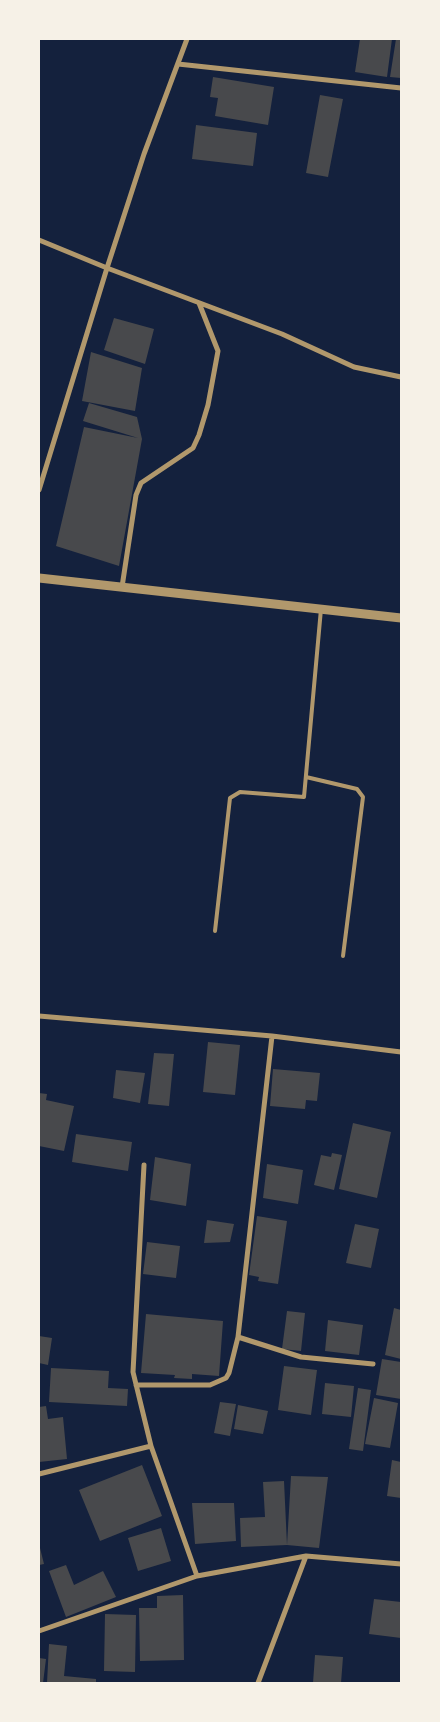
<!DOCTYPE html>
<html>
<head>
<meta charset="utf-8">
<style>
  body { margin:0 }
  #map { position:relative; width:440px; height:1722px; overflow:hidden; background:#14213d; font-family:Quicksand,sans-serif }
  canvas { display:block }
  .frame { position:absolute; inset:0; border:40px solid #f6f1e7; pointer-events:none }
</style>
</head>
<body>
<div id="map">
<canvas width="440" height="1722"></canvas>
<div class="frame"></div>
</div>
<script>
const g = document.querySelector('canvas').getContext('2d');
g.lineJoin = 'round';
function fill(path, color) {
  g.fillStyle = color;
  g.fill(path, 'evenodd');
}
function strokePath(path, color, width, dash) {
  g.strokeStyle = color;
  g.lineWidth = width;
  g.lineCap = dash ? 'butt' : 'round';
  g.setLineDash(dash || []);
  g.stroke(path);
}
const building = new Path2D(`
  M360 39H392L387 77 355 72Z
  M396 39H401V78L390 77Z
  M213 77 274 87 268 125 215 116 218 98 210 97Z
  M320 95 343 99 328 177 306 173Z
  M196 125 257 133 253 166 192 159Z
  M114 318 154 329 145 364 104 350Z
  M91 352 142 368 135 411 82 401Z
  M89 403 137 417 142 439 119 566 56 546 84 427 138 438 83 421Z
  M208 1042 240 1045 235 1095 203 1092Z
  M154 1053 174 1054 169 1106 148 1104Z
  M273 1069 320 1073 317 1101 306 1100 305 1109 270 1106Z
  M116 1070 145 1073 140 1103 113 1098Z
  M39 1093 47 1094 46 1100 74 1106 64 1151 39 1146Z
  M353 1123 391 1132 377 1198 339 1189Z
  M76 1134 132 1142 128 1171 72 1162Z
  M332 1153 342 1155 334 1190 314 1185 321 1155 331 1157Z
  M155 1157 191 1164 186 1206 150 1200Z
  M267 1164 303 1170 298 1204 263 1198Z
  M257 1216 287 1221 278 1284 258 1281 259 1277 249 1275Z
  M207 1220 234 1224 230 1242 204 1243Z
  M355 1224 379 1229 371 1268 346 1263Z
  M147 1242 180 1246 176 1278 143 1274Z
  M394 1308 401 1310V1359L385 1355Z
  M287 1311 305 1313 301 1351 282 1349Z
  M146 1314 223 1321 219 1376 192 1374V1379L174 1378 175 1375 141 1373Z
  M328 1320 363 1325 359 1355 325 1351Z
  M39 1336 52 1338 48 1365 39 1363Z
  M382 1359 401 1362V1399L376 1395Z
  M284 1366 317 1370 311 1415 278 1410Z
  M51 1368 109 1371 108 1388 128 1389 127 1406 49 1402Z
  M325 1383 354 1386 351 1417 322 1414Z
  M358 1388 371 1390 363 1451 349 1449Z
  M374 1398 398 1403 390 1448 365 1444Z
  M220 1402 236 1404 230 1436 214 1433Z
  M238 1405 268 1411 263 1434 234 1429Z
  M46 1406 48 1419 63 1417 67 1459 39 1462V1407Z
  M392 1460 401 1462V1498L387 1496Z
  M142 1465 162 1516 100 1541 79 1490Z
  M291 1476 328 1477 319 1548 287 1545 241 1547 240 1518 265 1517 263 1482 284 1481 287 1545Z
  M192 1503H234L236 1541 195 1544Z
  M161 1528 171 1561 138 1571 128 1538Z
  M39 1544 44 1564 39 1565Z
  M66 1565 74 1585 103 1571 116 1597 66 1617 49 1571Z
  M183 1595 184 1660 140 1661 139 1608H157V1596Z
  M374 1599 401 1602V1638L369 1634Z
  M105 1614 136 1615 135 1672 104 1671Z
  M49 1644 67 1646 64 1676 96 1679V1683H47Z
  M315 1655 343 1657 341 1683H313Z
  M39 1658 46 1659 43 1683H39Z`);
const service = new Path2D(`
  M306 777 357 789 363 797 343 956
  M215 931 230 798 240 792 304 797 321 609`);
const minor = new Path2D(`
  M178 64 401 88
  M39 240 107 268 282 334 354 367 401 377
  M39 490 107 268 144 154 187 39
  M122 587 136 495 141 483 193 448 199 435 208 405 218 351 199 303
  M39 1016 272 1036 401 1052
  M144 1165 133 1372 151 1446 197 1576
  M238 1337 301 1357 373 1364
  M136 1385H210L226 1378 229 1373 238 1337 272 1036
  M39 1474 151 1446
  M39 1631 197 1576 306 1556 401 1564
  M258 1683 306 1556`);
const tertiary = new Path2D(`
  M39 578 401 618`);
fill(building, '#48494c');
strokePath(service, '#b1986c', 4);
strokePath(minor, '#b1986c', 5);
strokePath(tertiary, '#b1986c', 9);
</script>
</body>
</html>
